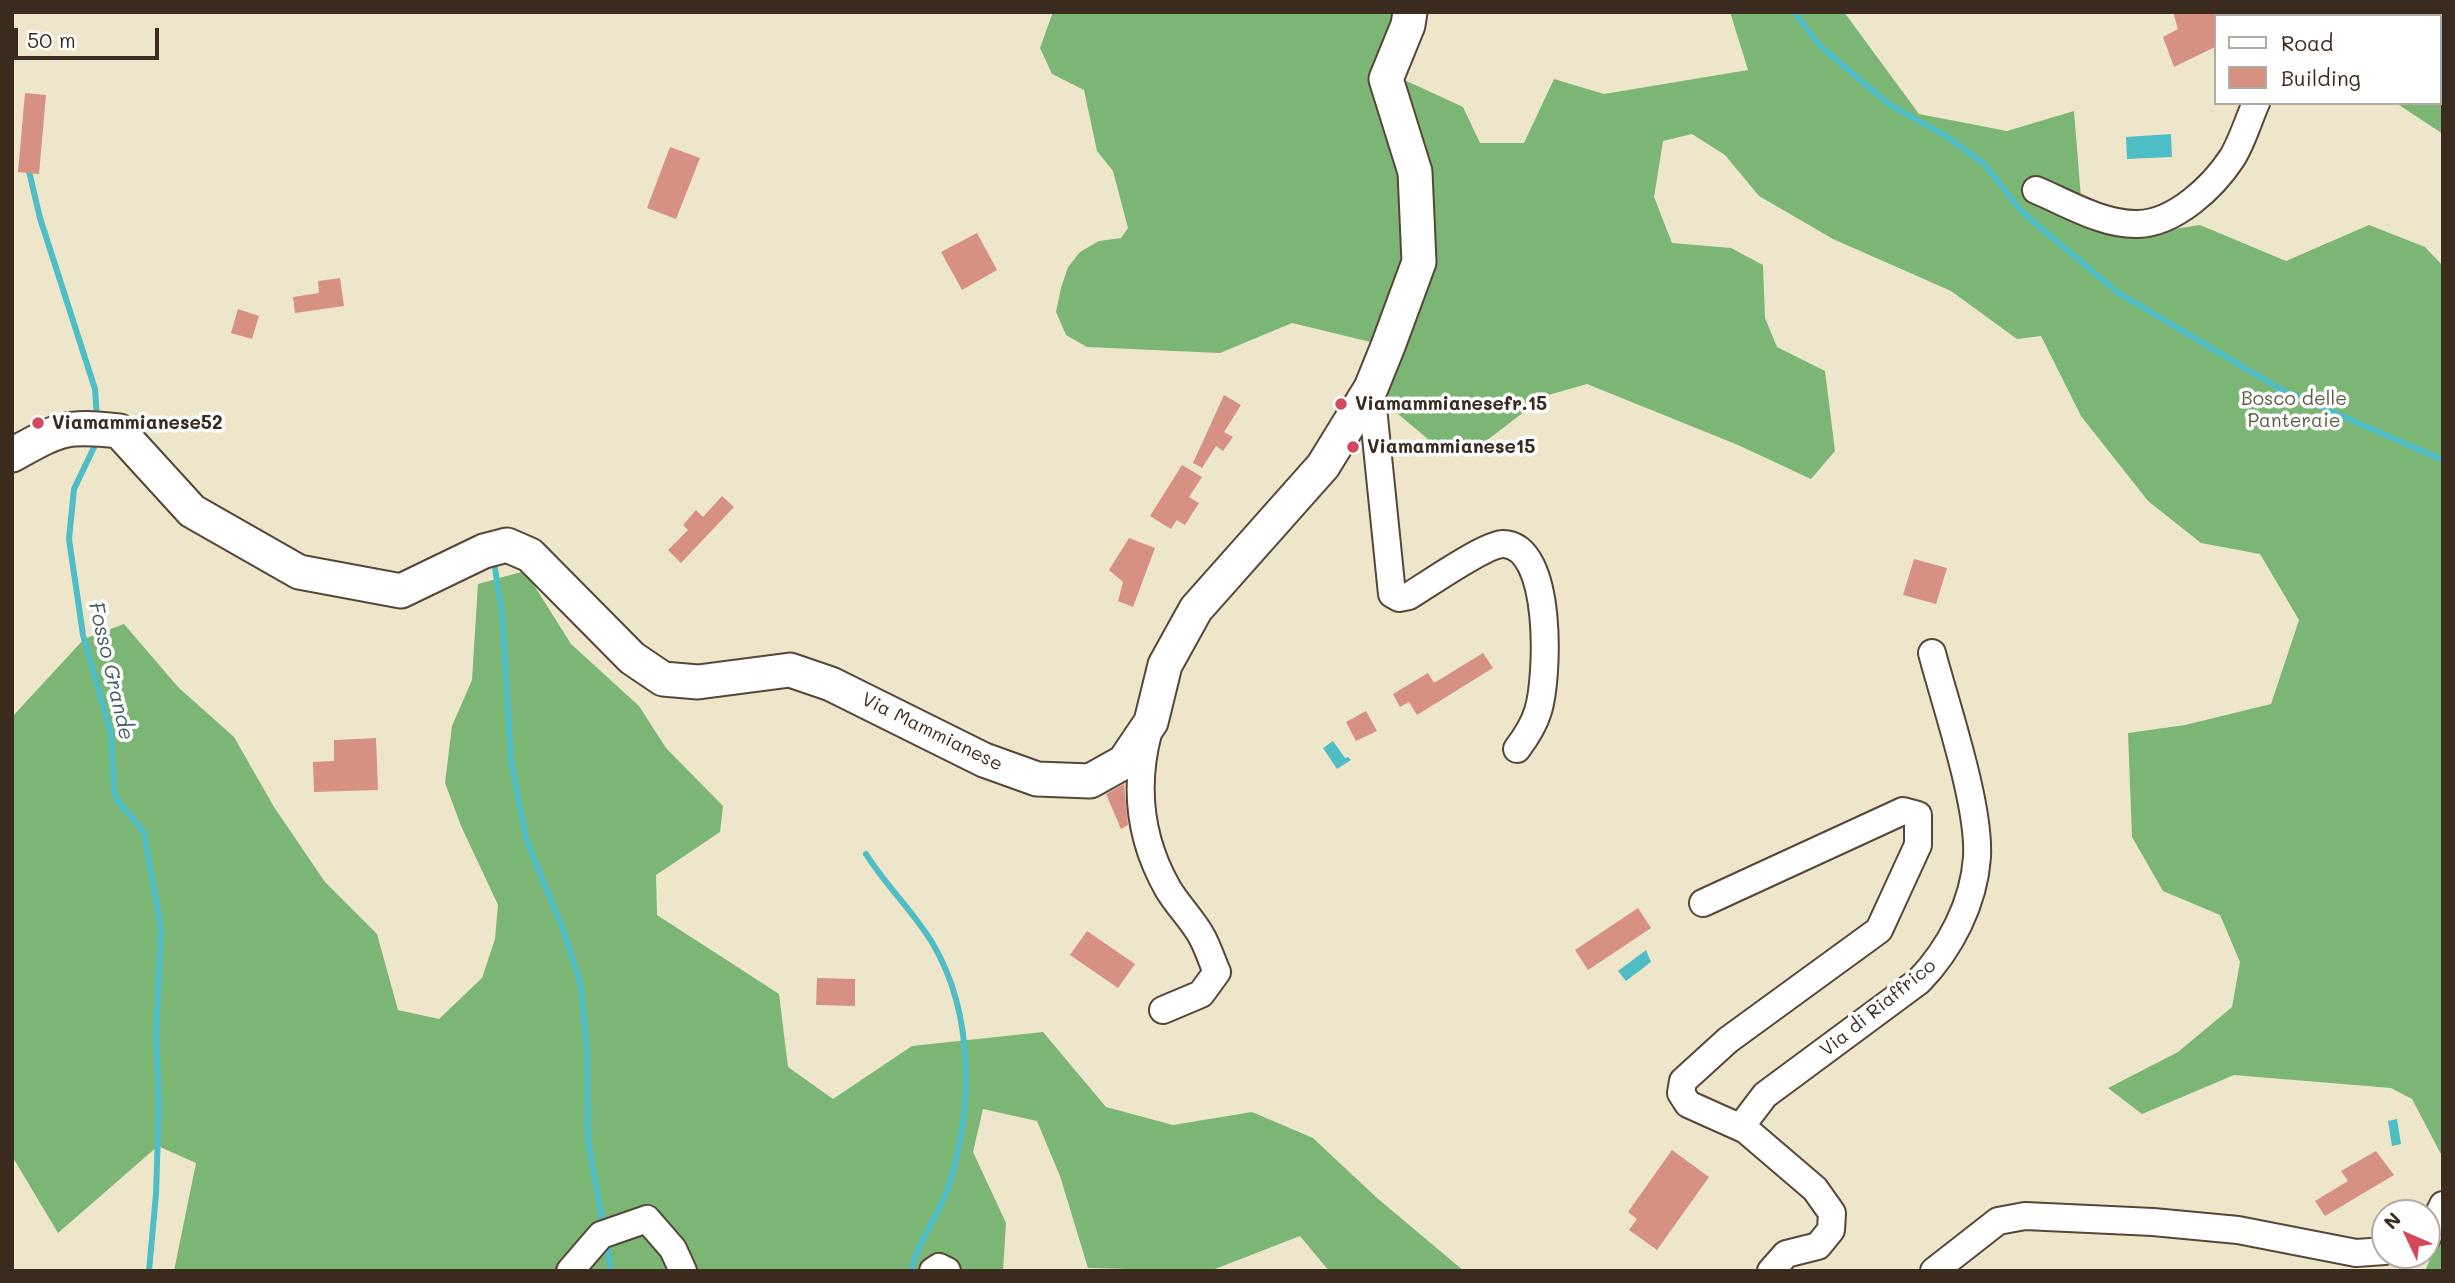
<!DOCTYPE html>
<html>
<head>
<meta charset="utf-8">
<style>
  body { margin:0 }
  #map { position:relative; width:2455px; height:1283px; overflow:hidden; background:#eee6ca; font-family:Mali,sans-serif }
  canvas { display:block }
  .frame { position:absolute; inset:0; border:14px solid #3b2a1e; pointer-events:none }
  .legend { position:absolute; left:2214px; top:14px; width:228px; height:91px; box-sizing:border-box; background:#fff; border:2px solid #b1aaa5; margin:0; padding:9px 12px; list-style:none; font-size:21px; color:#3b2a1e }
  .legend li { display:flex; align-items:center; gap:14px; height:35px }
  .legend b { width:35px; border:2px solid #b1aaa5 }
  .north { position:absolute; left:2371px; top:1199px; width:70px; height:70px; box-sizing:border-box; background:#fff; border:2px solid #b1aaa5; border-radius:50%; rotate:314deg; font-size:19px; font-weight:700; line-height:28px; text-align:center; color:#3b2a1e }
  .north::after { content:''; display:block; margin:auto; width:24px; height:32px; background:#d1495b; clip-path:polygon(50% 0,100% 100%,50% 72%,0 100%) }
  .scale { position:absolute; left:14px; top:28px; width:145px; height:32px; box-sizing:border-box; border:4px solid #3b2a1e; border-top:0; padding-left:9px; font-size:21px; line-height:24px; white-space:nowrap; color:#3b2a1e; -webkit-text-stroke:5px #fff; paint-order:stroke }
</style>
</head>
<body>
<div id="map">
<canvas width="2455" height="1283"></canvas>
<div class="frame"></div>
<ul class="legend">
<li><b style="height:9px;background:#fff"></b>Road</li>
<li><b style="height:19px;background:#d79182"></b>Building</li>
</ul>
<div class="north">N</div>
<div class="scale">50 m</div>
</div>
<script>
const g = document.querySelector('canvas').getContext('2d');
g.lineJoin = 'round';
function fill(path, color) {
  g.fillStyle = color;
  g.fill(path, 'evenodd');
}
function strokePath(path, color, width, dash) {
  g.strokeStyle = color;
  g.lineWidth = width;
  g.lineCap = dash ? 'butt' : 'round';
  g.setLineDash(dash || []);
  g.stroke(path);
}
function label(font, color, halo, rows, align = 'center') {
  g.font = font + ' Mali,sans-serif';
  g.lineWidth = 7;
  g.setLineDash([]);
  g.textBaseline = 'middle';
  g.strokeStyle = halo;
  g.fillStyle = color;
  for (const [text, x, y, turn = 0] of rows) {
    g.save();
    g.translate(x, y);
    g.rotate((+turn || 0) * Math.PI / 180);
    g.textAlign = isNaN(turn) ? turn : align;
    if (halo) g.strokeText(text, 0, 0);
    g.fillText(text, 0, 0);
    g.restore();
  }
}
const forest = new Path2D(`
  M1053 12H1395L1407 193 1405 263 1379 344 1292 323 1220 353 1087 347 1066 335 1056 312 1061 288 1068 267 1080 252 1099 241 1121 238 1128 228 1113 171 1097 151 1084 90 1052 74 1040 48Z
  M1730 12H1844L1919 114 2007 131 2074 111 2083 223 2135 235 2200 225 2286 261 2369 225 2425 247 2443 266V1158L2412 1099 2391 1088 2234 1075 2142 1114 2108 1088 2178 1052 2232 1007 2240 962 2220 915 2163 891 2132 837 2128 733 2185 725 2271 704 2299 620 2260 554 2201 543 2148 501 2081 416 2041 336 2017 339 1951 291 1833 239 1759 196 1725 155 1692 134 1663 141 1654 197 1672 243 1731 248 1763 265 1765 318 1777 347 1825 371 1835 451 1811 479 1738 445 1587 384 1545 396 1482 444 1429 440 1392 409 1380 389 1428 252 1400 78 1463 107 1480 143H1524L1554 79 1604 94 1748 70Z
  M2294 12H2443V20L2439 16H2295Z
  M2439 77 2443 80V134L2396 103H2439Z
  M525 571 571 644 639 706 666 748 723 806 720 832 656 875 657 915 779 994 788 1067 833 1099 912 1046 1043 1032 1106 1107 1173 1125 1252 1112 1313 1138 1377 1198 1464 1271H1329L1300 1236 1210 1271 1088 1268 1060 1176 1037 1121 983 1109 973 1152 1006 1223 1003 1271H174L196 1163 158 1146 58 1233 12 1156V717L84 639 124 624 178 687 234 737 274 807 325 882 377 934 398 1010 439 1019 482 978 495 939 498 905 461 826 445 783 452 726 472 680 478 584Z
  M2443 1228V1271H2425Z`);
const water = new Path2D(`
  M2171 134 2172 157 2127 159 2126 137Z
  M1333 741 1345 758 1348 757 1351 760 1337 769 1323 748Z
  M1646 950 1651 962 1626 981 1618 971Z
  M2397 1119 2401 1144 2392 1146 2388 1121Z`);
const stream = new Path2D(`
  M1794 12 1820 46 1890 105 1946 136 1984 164 2022 212 2117 292 2280 389 2443 460
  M28 167 40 218 95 389 97 418
  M98 439 74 489 69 539 83 635 111 734 114 789 117 800 144 832 161 928 156 1036 159 1102 156 1194 149 1271
  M494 562 502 612 511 760 526 839 564 932 581 986 587 1051 588 1140 604 1229
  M866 854C886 886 914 912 933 944 975 1016 973 1111 948 1188 938 1217 918 1240 911 1271
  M606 1239 611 1271`);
const building = new Path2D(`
  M2173 12H2215V47L2174 67 2163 37 2178 29Z
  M25 93 46 95 39 174 18 172Z
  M670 147 700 158 676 219 647 208Z
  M977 233 997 270 962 290 941 252Z
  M340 278 344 306 295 313 293 297 319 293 318 281Z
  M238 309 259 316 252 339 231 333Z
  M1224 395 1241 405 1224 432 1233 437 1223 451 1216 446 1202 468 1193 463Z
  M1182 465 1202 477 1189 497 1199 503 1185 525 1177 520 1171 529 1150 516Z
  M722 496 734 507 681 563 668 550 688 530 683 525 696 510 703 517Z
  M1129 538 1155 548 1133 607 1118 601 1123 582 1109 570Z
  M1914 559 1947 568 1936 604 1903 595Z
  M1483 653 1493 668 1417 715 1409 702 1400 707 1393 694 1428 673 1434 683Z
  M1366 711 1377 731 1356 741 1346 722Z
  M376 738 378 790 314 792 313 762 334 761V740Z
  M1124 784 1128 825 1121 829 1106 794Z
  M1638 908 1651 928 1588 970 1575 950Z
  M1087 931 1135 964 1118 988 1070 955Z
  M817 978 855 979V1006L816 1005Z
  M1672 1150 1709 1177 1657 1250 1629 1230 1637 1219 1628 1212Z
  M2376 1151 2394 1175 2325 1216 2315 1201 2348 1181 2341 1171Z`);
const minor = new Path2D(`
  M2274 16V12
  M2036 190C2067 203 2103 225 2138 224 2175 223 2213 187 2232 158 2242 142 2248 121 2256 103
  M1371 388 1392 594 1399 598 1409 596C1427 585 1486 544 1503 544 1554 545 1548 680 1538 711 1534 725 1526 737 1517 749
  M1148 733C1134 787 1140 840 1168 889 1178 906 1193 920 1202 937 1208 948 1212 961 1217 972L1201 994 1163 1010
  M1703 903 1903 811 1918 815V845L1879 930 1728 1040 1683 1081 1681 1093 1688 1104 1746 1130
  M2427 1238 2443 1205
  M570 1271 601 1235 647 1219 673 1249 683 1271
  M933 1271 939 1267 947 1271
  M1771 1271 1786 1254 1818 1246 1831 1230 1832 1213 1815 1189 1746 1130V1120L1765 1095 1919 981C1950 949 1974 903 1977 857 1980 805 1946 706 1932 653
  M1934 1271 1998 1221 2025 1216 2153 1222 2238 1230 2356 1253 2385 1251`);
const major = new Path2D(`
  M12 455C59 429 64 425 119 431L192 511 299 572 401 591 484 551 507 545 530 555 632 658 663 679 698 682 790 670 831 684 984 760 1037 779 1090 781 1124 762 1151 722 1165 665 1196 609 1323 466 1371 388 1388 346 1419 262 1415 172 1386 79 1408 25 1410 12`);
const markers = [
  [1341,404,7,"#d1495b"],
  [38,423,7,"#d1495b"],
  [1353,447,7,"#d1495b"]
];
const parkNames = [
  ["Bosco delle",2294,399],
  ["Panteraie",2294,421]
];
const poiNames = [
  ["Viamammianesefr.15",1355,404],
  ["Viamammianese52",52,423],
  ["Viamammianese15",1367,447]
];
const streetNames = [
  ["Via Mammianese",932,732,26],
  ["Via di Riaffrico",1878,1008,-39]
];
const waterNames = [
  ["Fosso Grande",111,671,77]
];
fill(forest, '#7bb674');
fill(water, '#4fbdc6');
strokePath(stream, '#4fbdc6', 6);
fill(building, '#d79182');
strokePath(minor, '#564638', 30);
strokePath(major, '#564638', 37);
strokePath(minor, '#fff', 26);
strokePath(major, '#fff', 33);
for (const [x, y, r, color] of markers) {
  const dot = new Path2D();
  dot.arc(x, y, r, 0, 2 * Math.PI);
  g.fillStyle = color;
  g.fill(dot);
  strokePath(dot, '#fff', 2.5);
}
label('19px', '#585d3e', '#fff', parkNames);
label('bold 19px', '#3b2a1e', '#fff', poiNames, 'left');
label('19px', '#3b2a1e', '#fff', streetNames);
label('italic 21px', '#425d59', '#fff', waterNames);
</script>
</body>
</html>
